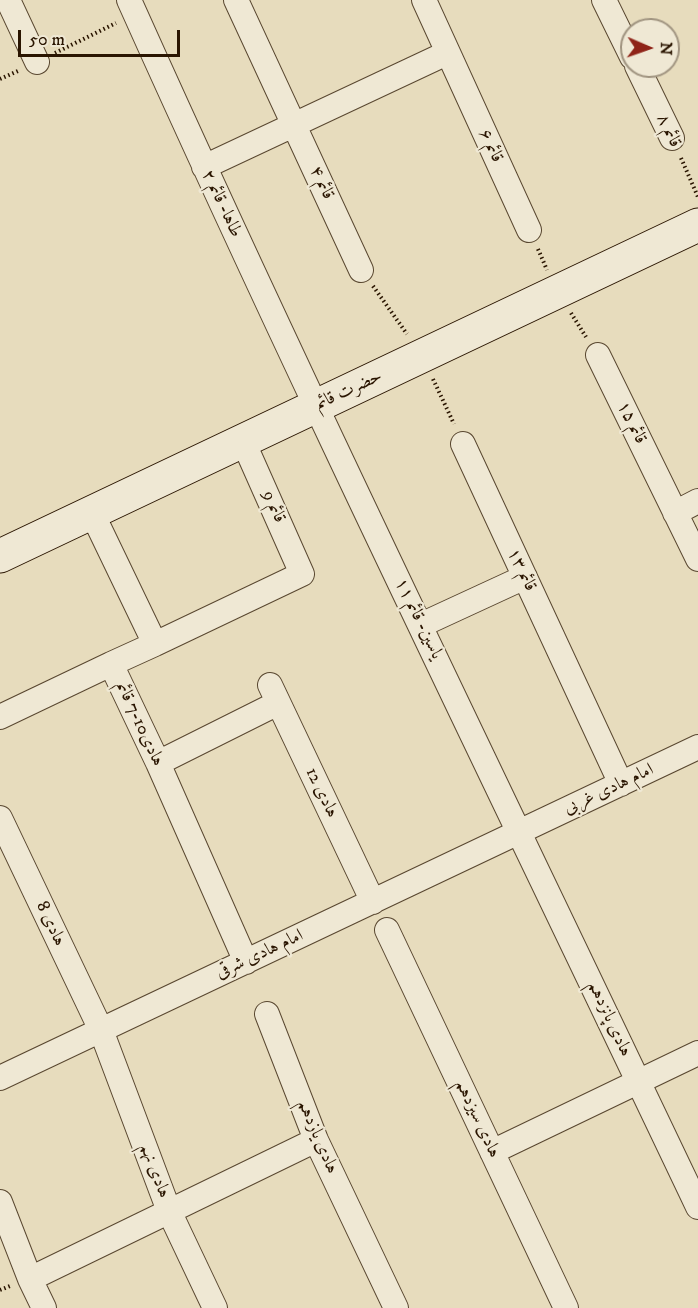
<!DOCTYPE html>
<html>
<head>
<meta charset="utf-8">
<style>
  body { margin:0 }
  #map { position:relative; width:698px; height:1308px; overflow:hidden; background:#e7dcbd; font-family:"IM FELL DW Pica",serif }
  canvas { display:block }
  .north { position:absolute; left:620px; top:18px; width:60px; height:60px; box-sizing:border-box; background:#efe8d4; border:2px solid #a09480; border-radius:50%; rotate:92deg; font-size:16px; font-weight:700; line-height:24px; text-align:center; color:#2a1501 }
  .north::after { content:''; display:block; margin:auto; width:21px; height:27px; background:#8f2418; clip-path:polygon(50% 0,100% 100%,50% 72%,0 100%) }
  .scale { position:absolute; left:18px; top:30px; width:162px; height:27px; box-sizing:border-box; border:3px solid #2a1501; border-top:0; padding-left:8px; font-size:18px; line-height:21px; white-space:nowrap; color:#2a1501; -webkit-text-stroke:4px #efe8d4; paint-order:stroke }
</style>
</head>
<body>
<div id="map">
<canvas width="698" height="1308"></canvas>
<div class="north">N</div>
<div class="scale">50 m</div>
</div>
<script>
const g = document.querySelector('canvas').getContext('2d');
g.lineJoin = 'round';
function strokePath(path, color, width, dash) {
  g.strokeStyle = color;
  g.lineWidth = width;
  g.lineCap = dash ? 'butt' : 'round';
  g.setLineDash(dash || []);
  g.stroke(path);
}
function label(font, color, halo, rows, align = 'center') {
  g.font = font + ' "IM FELL DW Pica",Amiri,serif';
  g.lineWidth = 4.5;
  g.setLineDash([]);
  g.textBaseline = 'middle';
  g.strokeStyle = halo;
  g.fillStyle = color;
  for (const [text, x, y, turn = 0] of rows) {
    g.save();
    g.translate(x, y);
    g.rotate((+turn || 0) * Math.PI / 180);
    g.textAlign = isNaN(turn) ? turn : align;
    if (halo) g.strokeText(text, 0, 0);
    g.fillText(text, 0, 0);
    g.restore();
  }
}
const path = new Path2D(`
  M55 53 116 23
  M0 79 18 71
  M681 158 698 197
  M538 249 547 270
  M373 286 407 334
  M571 313 586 337
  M433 379 454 424
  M0 1290 10 1286`);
const street = new Path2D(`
  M8 0 37 62
  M129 0C311 406 507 805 698 1207
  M236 0 361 270
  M424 0 529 230
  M604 0 632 57
  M637 66 672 138
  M204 167 447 53
  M598 355 698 559
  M463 444 621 784
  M92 513 155 644 111 664 158 763 246 962
  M675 513 698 501
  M421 625 525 577
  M155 644 302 574 243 441
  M270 685 373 902
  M0 717 111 664
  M158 763 278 703
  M0 818 101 1030 169 1211 215 1308
  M387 930 566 1308
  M267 1014 316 1140 396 1308
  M0 1078 698 747
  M492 1152 698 1053
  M0 1202 30 1279 44 1308
  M30 1279 316 1140`);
const secondary = new Path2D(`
  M0 556 698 225`);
const streetNames = [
  ["قائم ۸",668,131,65],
  ["قائم ۶",490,146,65],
  ["قائم ۴",321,183,65],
  ["طاها- قائم ۲",221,204,65],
  ["حضرت قائم",349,391,-25],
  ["قائم ۱۵",631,423,64],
  ["قائم 9",273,507,66],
  ["قائم ۱۳",521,570,65],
  ["یاسین- قائم ۱۱",418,619,64],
  ["هادی10-7 قائم",139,724,65],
  ["امام هادی غربی",609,790,-25],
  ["12 هادی",321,793,64],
  ["هادی 8",50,924,65],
  ["امام هادی شرقی",260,955,-25],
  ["هادی پانزدهم",609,1019,65],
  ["هادی سیزدهم",477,1119,65],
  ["هادی یازدهم",317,1137,67],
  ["هادی نهم",154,1171,69]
];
strokePath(street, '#594730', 26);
strokePath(secondary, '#2a1501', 35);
strokePath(path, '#2a1501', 4, [1.5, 3]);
strokePath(street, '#efe8d4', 24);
strokePath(secondary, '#efe8d4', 33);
label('18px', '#2a1501', '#efe8d4', streetNames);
</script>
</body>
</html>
